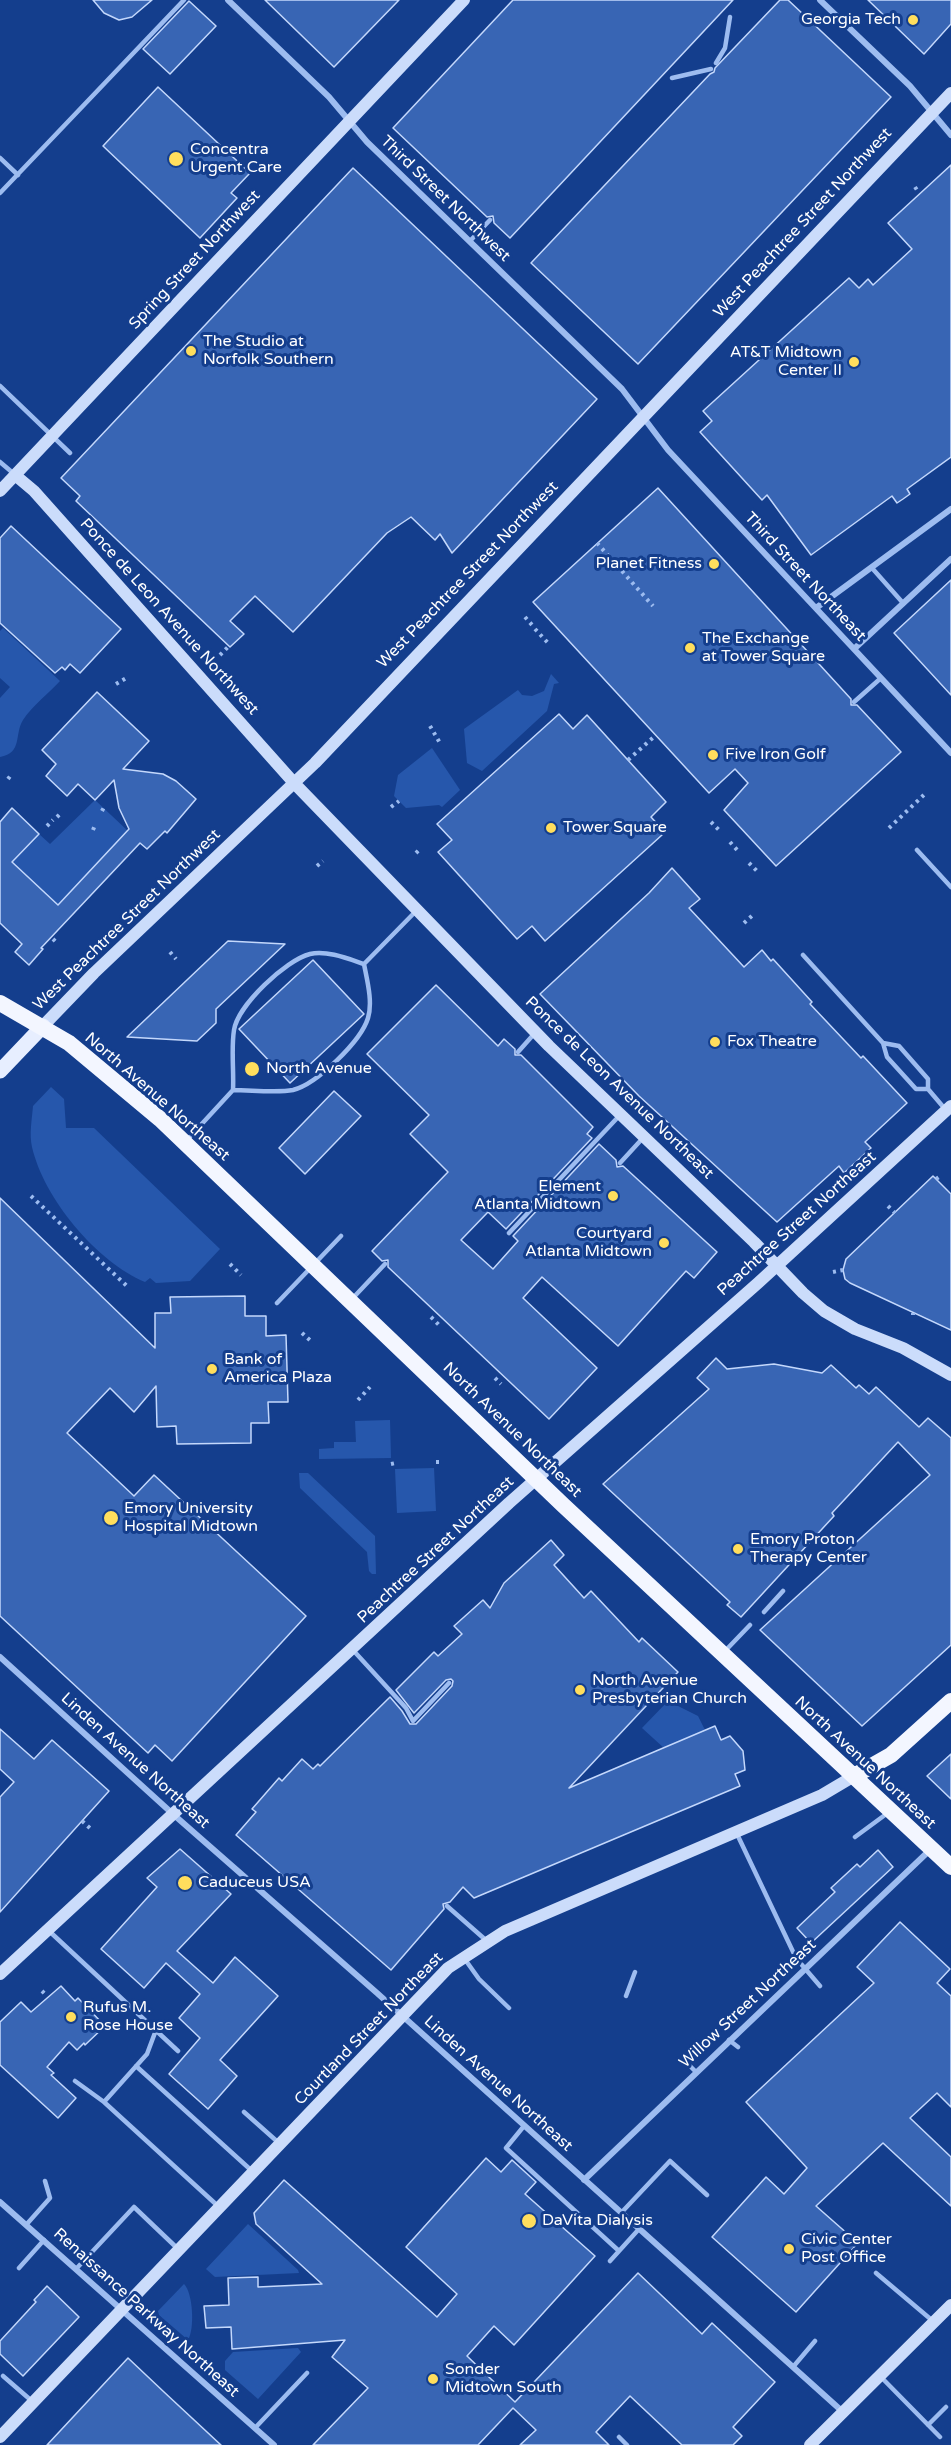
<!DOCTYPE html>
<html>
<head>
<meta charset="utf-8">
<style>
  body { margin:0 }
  canvas { display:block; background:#143e8d }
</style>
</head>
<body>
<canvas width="951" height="2445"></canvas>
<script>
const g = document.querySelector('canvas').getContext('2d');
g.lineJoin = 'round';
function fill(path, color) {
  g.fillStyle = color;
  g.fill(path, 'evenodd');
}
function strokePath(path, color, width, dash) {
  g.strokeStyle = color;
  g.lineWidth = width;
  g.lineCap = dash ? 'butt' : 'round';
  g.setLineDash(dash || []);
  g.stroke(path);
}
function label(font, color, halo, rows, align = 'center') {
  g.font = font + ' "Varela Round",sans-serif';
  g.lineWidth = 6;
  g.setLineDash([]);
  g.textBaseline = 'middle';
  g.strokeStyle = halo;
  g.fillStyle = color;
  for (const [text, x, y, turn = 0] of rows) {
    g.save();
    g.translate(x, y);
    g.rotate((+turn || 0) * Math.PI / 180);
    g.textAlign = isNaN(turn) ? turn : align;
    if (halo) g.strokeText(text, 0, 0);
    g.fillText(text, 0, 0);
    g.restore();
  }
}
const green = new Path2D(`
  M3 628 60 681C49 693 32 706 23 720 14 734 23 753 0 757V698L10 687 0 678V631Z
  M551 674 559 683 554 684 547 711 482 771 467 763 464 729 518 690 522 695 532 696 544 691Z
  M432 748 460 790 442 807 439 805 406 808 394 796 398 775Z
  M95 800 128 831 58 905 12 862 39 834 50 844Z
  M51 1087 64 1099 66 1128H94L220 1249 190 1281 156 1283 150 1278 145 1282C97 1262 44 1199 32 1147 29 1134 32 1119 33 1106Z
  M390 1420 391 1458 319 1459V1449L334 1448V1442H356L355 1421Z
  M434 1468 436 1511 397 1513 395 1469Z
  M299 1473H308L375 1536 376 1574H372L369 1571 367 1552 300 1488Z
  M668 1701 698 1716 705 1730 664 1748 642 1728Z
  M248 2224 298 2270 299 2273 215 2277 206 2269Z
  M184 2284C193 2293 195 2329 188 2340L159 2315 158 2311Z
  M298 2348 301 2352 258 2399 225 2370V2361L233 2352Z`);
const building = new Path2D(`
  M93 0H152L132 17 119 20 104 13Z
  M265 0H399L334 67Z
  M513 0H733L510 238 494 223 493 216 487 217 393 128Z
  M780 0H788L891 97 638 364 531 263 710 74 714 72 715 68Z
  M868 0H951V24L924 54Z
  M189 1 216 26 170 74 143 49Z
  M158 87 250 173 231 193 237 198 200 238 103 146Z
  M951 165V457L907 489 910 494 903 499 897 503 892 496 811 555 767 495 762 500 700 432 712 421 703 411 849 278 859 288 868 279 873 285 912 249 888 223Z
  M353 168 597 399 452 553 440 534 435 540 411 517 387 533 293 632 255 596 230 621 244 634 230 647 76 501 80 496 61 478Z
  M658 488 851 699V705H857L901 752 776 866 724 810 748 783 735 769 709 793 533 602Z
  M11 526 121 629 80 673 70 664 65 670 62 667 55 673 0 623V538Z
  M951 580V695L894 633Z
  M97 692 149 741 123 769 163 774 176 781 196 799 167 833 165 831 147 849 140 843 41 948 43 949 29 965 15 952 22 944 0 923V822L12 808 39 834 12 862 58 905 129 829 119 808 114 780 95 800 78 784 67 796 46 776 56 764 42 750Z
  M559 714 573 729 587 715 666 802 651 817 662 829V835L545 941 532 926 517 939 438 852 452 840 437 824Z
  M672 868 700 899 689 908 744 967 762 950 771 961 773 959 812 1002 810 1004 861 1058 863 1056 907 1103 865 1142 871 1148 844 1173 839 1166 777 1222 639 1096 540 994 649 893Z
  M228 941 285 944 216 1009V1023L197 1041 127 1037Z
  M313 960 364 1014 290 1083 239 1029Z
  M436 985 498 1046 504 1039 515 1049V1055H521L593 1127 587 1134 592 1138 506 1229 488 1212 461 1240 493 1269 518 1241 513 1236 599 1144 616 1160 617 1167 623 1166 717 1252 694 1278 686 1271 618 1346 542 1277 523 1298 597 1368 549 1419 388 1267V1260L382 1261 372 1251 448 1172 410 1134 429 1115 367 1054Z
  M334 1091 361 1116 305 1174 279 1148Z
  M933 1176 951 1194V1330L850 1283 845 1279 843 1270 846 1259Z
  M0 1198 155 1348V1313H171L170 1297 245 1296V1316H266V1336L286 1335 288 1402H268L269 1423H251V1443L177 1444 176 1426 157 1427 156 1386 134 1412 110 1388 67 1433 134 1496 154 1475 306 1616 172 1761 155 1745 148 1753 0 1616Z
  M716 1358 727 1369 774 1364 822 1373 831 1365 856 1388 859 1385 869 1394 876 1387 919 1427 928 1418 951 1438V1645L862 1726 760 1630 930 1475 898 1442 832 1513 834 1516 741 1617 727 1605 730 1602 603 1484 709 1389 697 1378Z
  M551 1540 564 1555 554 1565 584 1598 591 1591 639 1642 642 1638 678 1672 569 1788 715 1726 721 1740 730 1736 743 1751 745 1770 735 1774 740 1786 474 1898 463 1887 450 1902 443 1904 444 1909 391 1970 236 1835 256 1812 252 1809 279 1778 282 1781 302 1759 313 1769 318 1764 320 1766 390 1697 402 1711 410 1724H416L452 1686 453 1681 451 1679 446 1680 414 1713 396 1690 434 1652 438 1656 462 1634 454 1626 483 1600 490 1608 504 1583Z
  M0 1729 34 1759 52 1740 109 1791 0 1912V1797L14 1782 0 1769Z
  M951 1754V1799L927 1776Z
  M180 1849 231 1894 177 1951 213 1983 235 1957 278 1996 220 2060 237 2076 208 2109 169 2074 200 2038 179 2018 200 1994 166 1963 144 1988 101 1949 157 1887 147 1878Z
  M878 1850 893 1867 811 1943 797 1928 835 1892 831 1888 857 1864 860 1867Z
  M900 1922 950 1969 937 1983 951 1996V2107L937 2093 910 2118 951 2157V2206L883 2143 816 2206 858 2243 796 2312 712 2237 766 2177 784 2194 807 2168 746 2102 874 1983 857 1967Z
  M61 1986 75 2001 78 1998 105 2026 85 2045 84 2043 77 2050 69 2042 47 2067 54 2073 51 2075 76 2098 58 2118 0 2065V2022L21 2002 31 2012Z
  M486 2158 501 2172 512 2160 536 2182 525 2194 595 2256 514 2345 494 2326 467 2356 515 2402 638 2273 702 2334 712 2323 775 2382 733 2427 742 2436 733 2445H682L630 2396 596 2432 609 2445H520L536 2430 513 2408 478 2445H313L368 2388 332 2357 345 2340 232 2349 231 2327 206 2328 204 2306 229 2305 228 2278 258 2277V2287L322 2284 256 2224 254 2213 284 2180 437 2317 457 2294 406 2247Z
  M47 2286 79 2317 23 2376 0 2354V2341L36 2302 34 2300Z
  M128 2358 164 2392 221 2445H47Z`);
const path = new Path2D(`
  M915 187 917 190
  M597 543 653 606
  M525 617 532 625
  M535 629 548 643
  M220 655 229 646
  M116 684 128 677
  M430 726 440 743
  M628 760 656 735
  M8 779 11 775
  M391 807 399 801
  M102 811 104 807
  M57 817 60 814
  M711 822 720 831
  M47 826 53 820
  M889 828 927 792
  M93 830 95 825
  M730 842 739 852
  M416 853 420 849
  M749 863 758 872
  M317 866 323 861
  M744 923 755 913
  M53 939 57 943
  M170 952 176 959
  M936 1179 939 1177
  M31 1196 129 1288
  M888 1206 895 1213
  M230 1264 241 1275
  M833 1272 843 1270
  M913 1315V1313
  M431 1317 441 1327
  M302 1333 312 1342
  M495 1378 501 1384
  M358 1400 370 1387
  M436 1462H442
  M391 1464 396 1463
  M82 1821 91 1829
  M42 1991 45 1994`);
const service = new Path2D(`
  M716 63 725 48 730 17
  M672 78 711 69
  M0 158 18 175
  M0 193 184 0
  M470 241 490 220
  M0 386 70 453
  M0 462 13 473
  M872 568 903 603
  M854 702 881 678
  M917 850 951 887
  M803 955 883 1043 887 1057 916 1089H928
  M364 964 417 910
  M883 1043 899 1046 928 1079V1089L945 1109
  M518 1052 534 1034
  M233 1090C251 1090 277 1093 293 1090 317 1084 361 1041 368 1018 373 1002 367 980 364 964
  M187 1140 233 1090C234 1071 231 1049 234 1030 238 1005 286 960 310 954 327 950 349 959 364 964
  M620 1163 642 1139
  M509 1233 620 1115
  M352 1299 385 1264
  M277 1303 341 1236
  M764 1612 783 1591
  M352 1649 406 1708 413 1721 449 1683
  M726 1650 750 1625
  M737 1834 796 1958 820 1986
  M855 1837 889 1812
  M447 1906 488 1942
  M48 1930 178 2051
  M464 1958 479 1979 509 2008
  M626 1996 635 1972
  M729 2040 738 2047
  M136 2066 252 2171
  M690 2066 696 2072
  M75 2081 104 2102 219 2207
  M104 2102 147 2054 156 2030
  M244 2112 280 2144
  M524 2126 506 2148 619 2251
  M621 2213 670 2161 707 2195
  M26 2225 50 2198 45 2181
  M610 2261 639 2229
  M19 2268 44 2240
  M76 2269 134 2207 177 2248
  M876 2273 934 2322
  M793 2367 815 2341
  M3 2376 33 2402
  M880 2376 940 2437
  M928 2425 946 2407
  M255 2428 307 2373
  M619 2437 627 2445`);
const minor = new Path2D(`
  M228 0 329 97 367 142 622 389 668 450 951 753
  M820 0 910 86 951 135
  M816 608 951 509
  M854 649 951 559
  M0 1657 174 1815 377 1993 843 2412
  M584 2180 931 1849
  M0 2202 274 2445`);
const secondary = new Path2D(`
  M15 475 34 491 295 784 549 1046 754 1242 803 1293 824 1311 855 1329 903 1348 951 1375
  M0 491 464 0
  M43 1026 94 973 315 763 951 93
  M0 1974 509 1503 758 1283 951 1106
  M0 2437 448 1968 505 1931 822 1795 854 1776
  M810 2445 951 2305`);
const primary = new Path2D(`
  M0 1071 43 1026`);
const trunk = new Path2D(`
  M0 1003 69 1043 160 1119 563 1505 951 1867
  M854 1776 891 1755 951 1701`);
const markers = [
  [913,20,6,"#ffde5d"],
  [176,159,8,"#ffde5d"],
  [191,351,6,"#ffde5d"],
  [854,362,6,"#ffde5d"],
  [714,564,6,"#ffde5d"],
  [690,648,6,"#ffde5d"],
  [713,755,6,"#ffde5d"],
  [551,828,6,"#ffde5d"],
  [715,1042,6,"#ffde5d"],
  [252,1069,8,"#ffde5d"],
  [613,1196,6,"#ffde5d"],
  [664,1243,6,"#ffde5d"],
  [212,1369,6,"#ffde5d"],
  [111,1518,8,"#ffde5d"],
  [738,1549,6,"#ffde5d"],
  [580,1690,6,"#ffde5d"],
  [185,1883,8,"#ffde5d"],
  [71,2017,6,"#ffde5d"],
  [529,2221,8,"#ffde5d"],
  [789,2249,6,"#ffde5d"],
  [433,2379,6,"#ffde5d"]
];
const poiNames = [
  ["Georgia Tech",901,20,"right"],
  ["Concentra",190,150],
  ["Urgent Care",190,168],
  ["The Studio at",203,342],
  ["Norfolk Southern",203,360],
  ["AT&T Midtown",842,353,"right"],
  ["Center II",842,371,"right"],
  ["Planet Fitness",702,564,"right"],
  ["The Exchange",702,639],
  ["at Tower Square",702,657],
  ["Five Iron Golf",725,755],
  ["Tower Square",563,828],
  ["Fox Theatre",727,1042],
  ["North Avenue",266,1069],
  ["Element",601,1187,"right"],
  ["Atlanta Midtown",601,1205,"right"],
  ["Courtyard",652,1234,"right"],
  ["Atlanta Midtown",652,1252,"right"],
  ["Bank of",224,1360],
  ["America Plaza",224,1378],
  ["Emory University",124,1509],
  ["Hospital Midtown",124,1527],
  ["Emory Proton",750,1540],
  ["Therapy Center",750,1558],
  ["North Avenue",592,1681],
  ["Presbyterian Church",592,1699],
  ["Caduceus USA",198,1883],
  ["Rufus M.",83,2008],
  ["Rose House",83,2026],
  ["DaVita Dialysis",542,2221],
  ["Civic Center",801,2240],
  ["Post Office",801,2258],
  ["Sonder",445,2370],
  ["Midtown South",445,2388]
];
const streetNames = [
  ["Third Street Northwest",445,199,44],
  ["West Peachtree Street Northwest",803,223,-47],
  ["Spring Street Northwest",195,260,-47],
  ["West Peachtree Street Northwest",468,575,-46],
  ["Third Street Northeast",805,577,47],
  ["Ponce de Leon Avenue Northwest",169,617,48],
  ["West Peachtree Street Northwest",127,920,-44],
  ["Ponce de Leon Avenue Northeast",619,1088,44],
  ["North Avenue Northeast",157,1097,41],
  ["Peachtree Street Northeast",797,1224,-42],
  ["North Avenue Northeast",512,1430,44],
  ["Peachtree Street Northeast",436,1550,-43],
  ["Linden Avenue Northeast",135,1761,42],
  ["North Avenue Northeast",865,1763,43],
  ["Willow Street Northeast",748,2004,-43],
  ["Courtland Street Northeast",369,2029,-46],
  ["Linden Avenue Northeast",498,2084,42],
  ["Renaissance Parkway Northeast",146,2313,42]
];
fill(green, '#2657ac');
fill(building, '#3865b4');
strokePath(building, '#c4d8fc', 1.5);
strokePath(path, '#9dbcf0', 4, [3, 4.5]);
strokePath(service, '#9dbcf0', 4.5);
strokePath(minor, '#9dbcf0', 6);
strokePath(secondary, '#cbdcfb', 12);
strokePath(primary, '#e7eeff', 15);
strokePath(trunk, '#f3f6ff', 16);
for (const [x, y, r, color] of markers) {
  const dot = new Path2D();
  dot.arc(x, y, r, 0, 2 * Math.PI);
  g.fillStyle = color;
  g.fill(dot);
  strokePath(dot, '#143e8d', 2);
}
label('16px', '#fff', '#143e8d', poiNames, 'left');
label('16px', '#fff', '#143e8d', streetNames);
</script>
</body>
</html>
